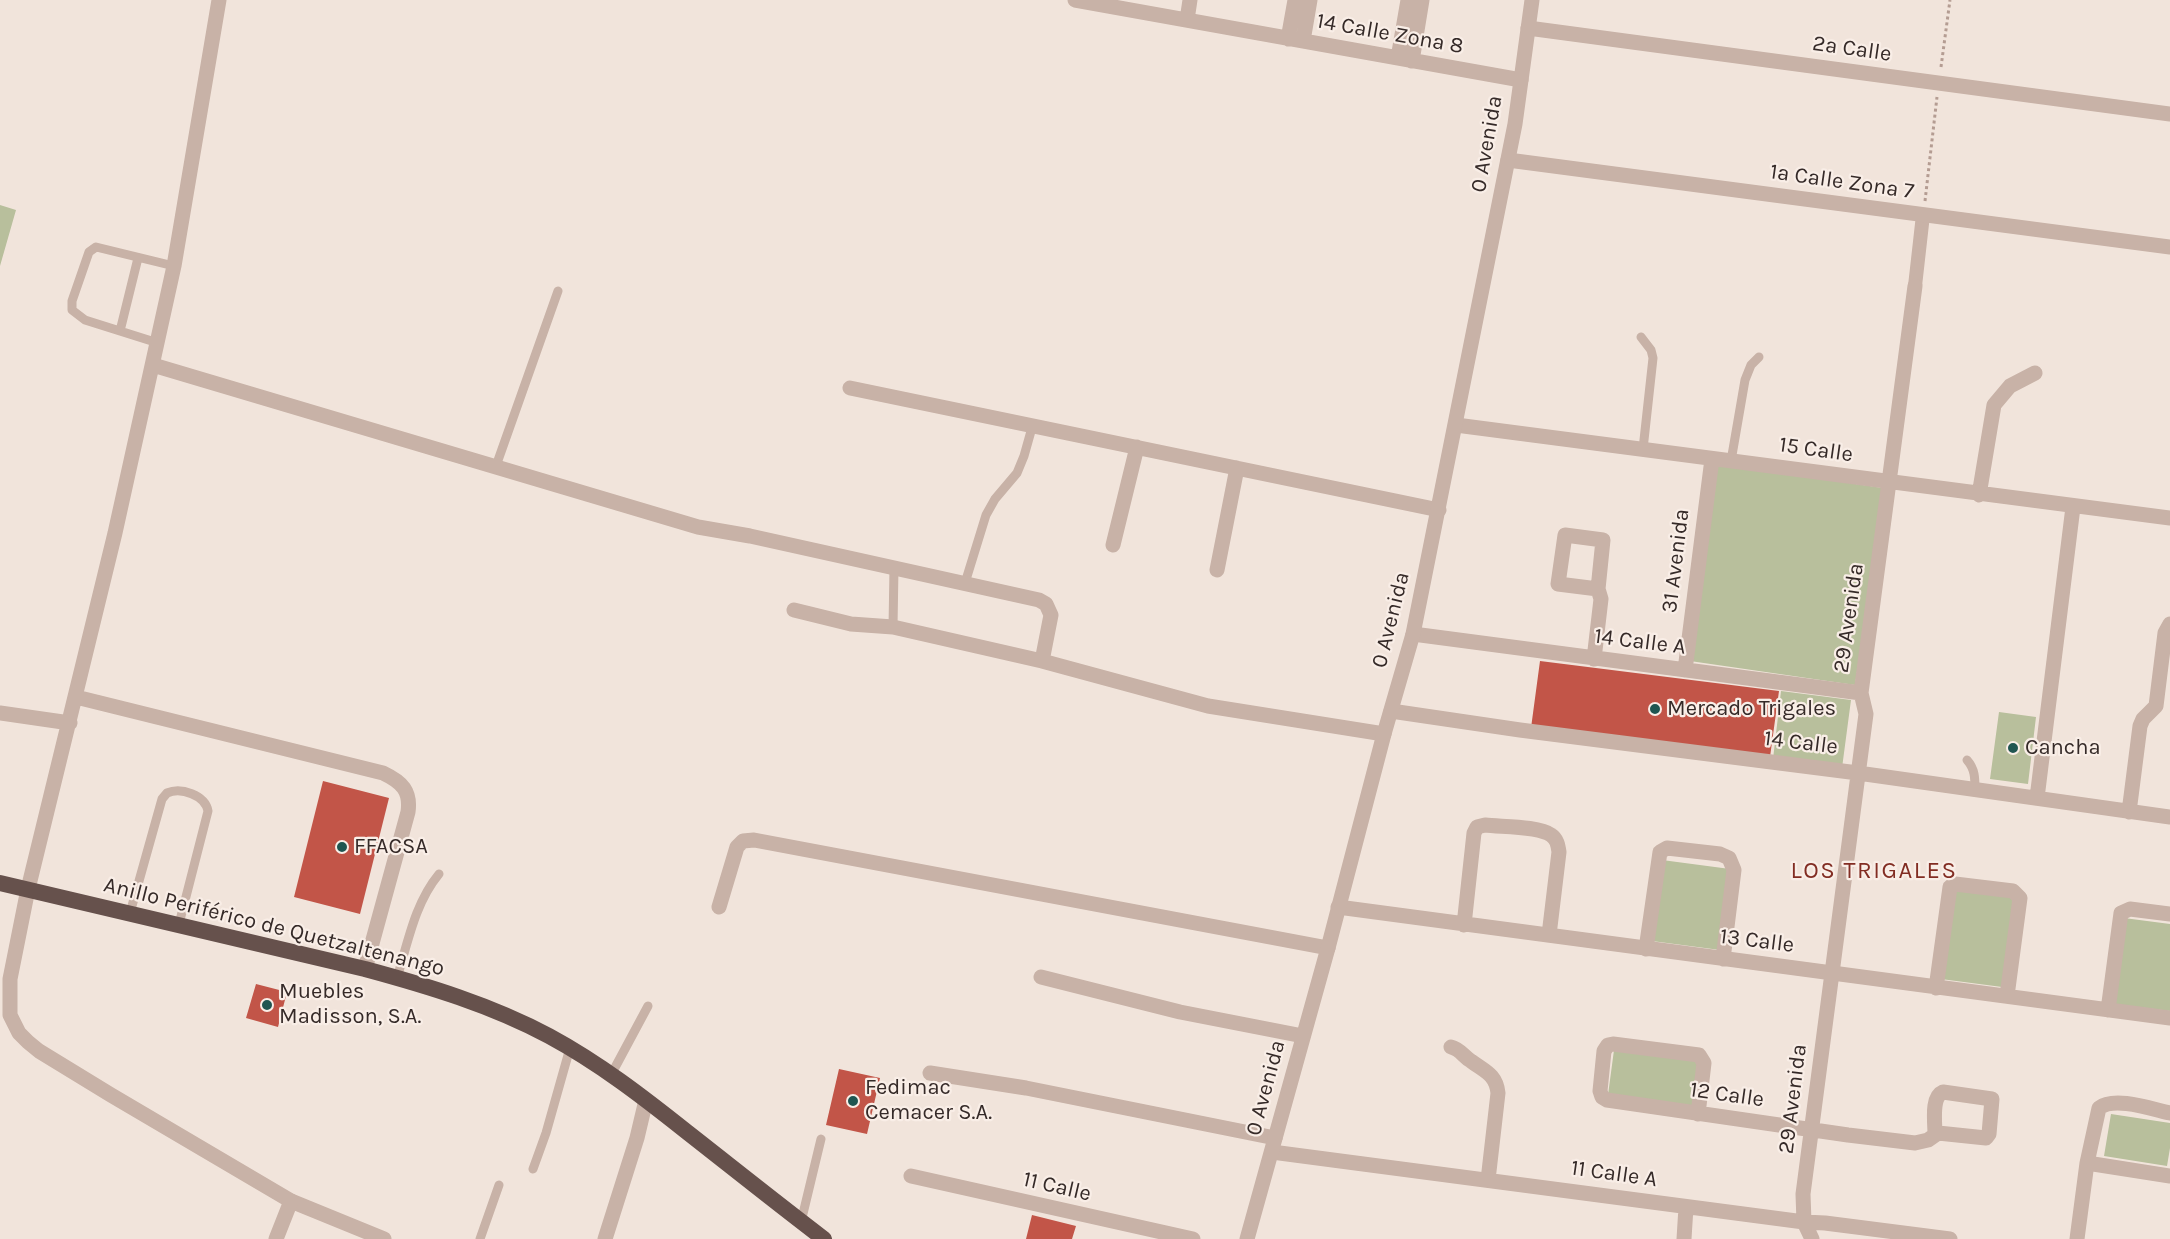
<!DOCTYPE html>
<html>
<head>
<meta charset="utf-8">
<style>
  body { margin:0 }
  canvas { display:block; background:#f1e4db }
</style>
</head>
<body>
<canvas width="2170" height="1239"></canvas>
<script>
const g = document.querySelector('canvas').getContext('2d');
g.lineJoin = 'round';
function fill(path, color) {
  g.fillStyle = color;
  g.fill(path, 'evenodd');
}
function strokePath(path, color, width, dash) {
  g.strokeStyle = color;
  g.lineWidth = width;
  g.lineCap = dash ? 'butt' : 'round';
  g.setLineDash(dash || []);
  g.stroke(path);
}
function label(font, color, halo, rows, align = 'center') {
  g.font = font + ' Karla,sans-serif';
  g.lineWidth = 4.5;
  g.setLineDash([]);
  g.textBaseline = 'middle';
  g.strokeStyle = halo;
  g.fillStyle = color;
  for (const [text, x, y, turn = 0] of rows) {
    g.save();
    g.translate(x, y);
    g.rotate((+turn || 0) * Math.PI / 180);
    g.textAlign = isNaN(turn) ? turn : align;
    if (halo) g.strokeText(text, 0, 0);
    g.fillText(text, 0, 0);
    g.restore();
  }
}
const green = new Path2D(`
  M0 205 16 210 0 266Z
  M1718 464 1883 488 1855 685 1690 661Z
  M1781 691 1851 700 1842 768 1773 759Z
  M1999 712 2036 717 2028 784 1990 779Z
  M1662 860 1730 869 1720 950 1652 941Z
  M1954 887 2014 895 2002 987 1941 979Z
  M2124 918 2170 924V1011L2113 1004Z
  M1614 1050 1699 1060 1694 1106 1608 1095Z
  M2111 1114 2170 1123V1148L2167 1166 2104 1156Z`);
const building = new Path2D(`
  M1540 661 1779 691 1770 757 1531 728Z
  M323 781 389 798 360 914 294 897Z
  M256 984 287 992 278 1027 246 1018Z
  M839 1069 880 1078 867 1134 826 1125Z
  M1032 1215 1076 1226 1072 1239H1026Z`);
const path = new Path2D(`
  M1941 67 1950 0
  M1925 201 1937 97`);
const service = new Path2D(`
  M120 331 138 258
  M1641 337 1651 350 1653 358 1643 449
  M158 343 85 320 72 310V301L89 252 96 247 174 266
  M1731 461 1745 380 1751 365 1759 357
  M496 466 558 291
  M965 583 986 515 995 499 1017 473 1024 456 1033 424
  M893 627 894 568
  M1967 760C1975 769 1975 778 1975 790
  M130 913 162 799 167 793C181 787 205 795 208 811L179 924
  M397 978C408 942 415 903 439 874
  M611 1075 648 1006
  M533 1169 546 1133 570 1048
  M801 1222 821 1139
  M480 1239 499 1185`);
const pedestrian = new Path2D(`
  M1915 286 1923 215`);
const minor = new Path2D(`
  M1075 0 1521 80
  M1187 20 1190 0
  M1528 28 2170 114
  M1288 39 1295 0
  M1303 41 1310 0
  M1398 58 1408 0
  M1412 61 1422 0
  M1508 160 2170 247
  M153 365 698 527 750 536 1039 600 1046 604 1051 615 1042 661
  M850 388 1439 510
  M1456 425 2170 518
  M1979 495 1994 405 2010 386 2035 373
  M1113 545 1137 447
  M1217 570 1237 468
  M794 610 851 624 893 627 1042 661 1208 706 1384 734
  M1413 634 1861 693
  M1594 659 1601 599 1598 589 1603 540 1565 535 1558 584 1598 589
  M1685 670 1712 459
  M76 697 383 773C402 782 411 791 408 812L365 969
  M1391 711 1520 730 1858 773 2170 817
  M0 713 70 723
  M2037 798 2073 507
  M2129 812 2140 726 2143 719 2156 706 2165 633 2170 624
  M28 889 115 533 174 266 219 0
  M719 907 737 847 743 841 754 840 1328 948
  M1338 907 2170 1018
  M1464 925 1474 833 1477 827 1485 825C1501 827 1539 826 1551 835 1557 839 1558 845 1559 852L1549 935
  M1646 949 1660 852 1667 848 1720 854 1729 858 1734 870 1723 959
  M1041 977 1180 1012 1303 1036
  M1936 988 1950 887 1955 884 2013 891 2020 898 2007 996
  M2108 1010 2121 913 2130 909 2170 914
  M1451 1047C1460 1049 1463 1056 1471 1061 1484 1071 1496 1074 1498 1093L1488 1180
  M930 1073 1026 1088 1275 1138
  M1698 1114 1704 1063 1699 1055 1613 1044 1608 1045 1604 1051 1600 1091 1602 1097 1607 1100 1848 1135 1915 1143 1928 1140 1938 1133 1986 1138 1989 1134 1992 1099 1943 1092C1931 1097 1935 1122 1935 1134
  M1272 1152 1804 1222 1825 1223 1950 1239
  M2087 1163 2170 1176
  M911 1176 1193 1239
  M291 1201 384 1239
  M605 1239 637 1138 646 1100
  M1684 1239 1686 1207
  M1812 1239 1804 1222 1803 1194 1866 714 1861 693 1915 286
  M2077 1239 2087 1163 2099 1108C2114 1096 2152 1109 2170 1113`);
const tertiary = new Path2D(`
  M28 889 10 979V1015L19 1033 28 1042 39 1051 111 1095 291 1201 276 1239
  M1247 1239 1328 948 1384 734 1413 634 1515 124 1532 0`);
const trunk = new Path2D(`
  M0 883 365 969C428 986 491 1005 549 1036 599 1063 643 1097 687 1132 733 1168 778 1204 824 1239`);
const markers = [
  [1655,709,6,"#1f5551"],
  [2013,748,6,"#1f5551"],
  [342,847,6,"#1f5551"],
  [267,1005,6,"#1f5551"],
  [853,1101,6,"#1f5551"]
];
const streetNames = [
  ["14 Calle Zona 8",1390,34,10],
  ["2a Calle",1852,49,8],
  ["0 Avenida",1487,144,-80],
  ["1a Calle Zona 7",1842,182,8],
  ["15 Calle",1816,450,8],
  ["31 Avenida",1676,561,-83],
  ["29 Avenida",1849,618,-82],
  ["0 Avenida",1391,620,-76],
  ["14 Calle A",1640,642,7],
  ["14 Calle",1801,743,7],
  ["Anillo Periférico de Quetzaltenango",274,927,14],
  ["13 Calle",1757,941,7],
  ["0 Avenida",1266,1088,-75],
  ["12 Calle",1727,1095,8],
  ["29 Avenida",1793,1099,-83],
  ["11 Calle A",1614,1174,8],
  ["11 Calle",1057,1187,13]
];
const poiNames = [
  ["Mercado Trigales",1667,709],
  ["Cancha",2025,748],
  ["FFACSA",354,847],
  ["Muebles",279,992],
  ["Madisson, S.A.",279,1017],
  ["Fedimac",865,1088],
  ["Cemacer S.A.",865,1113]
];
const neighbourhoodNames = [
  ["LOS TRIGALES",1874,871]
];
fill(green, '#b8bf9c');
fill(building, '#c25548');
strokePath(path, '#b49c92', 3, [3, 3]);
strokePath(service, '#c8b2a7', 9);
strokePath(pedestrian, '#c8b2a7', 14);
strokePath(minor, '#c8b2a7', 15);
strokePath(tertiary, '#c8b2a7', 15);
strokePath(trunk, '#66514c', 16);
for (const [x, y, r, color] of markers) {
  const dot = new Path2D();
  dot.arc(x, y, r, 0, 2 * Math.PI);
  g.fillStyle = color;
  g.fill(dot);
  strokePath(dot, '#f9eee7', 2);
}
label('22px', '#352a28', '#f9eee7', streetNames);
label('22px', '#352a28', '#f9eee7', poiNames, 'left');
g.letterSpacing = '1.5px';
label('24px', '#822d23', '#f9eee7', neighbourhoodNames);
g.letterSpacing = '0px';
</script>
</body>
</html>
